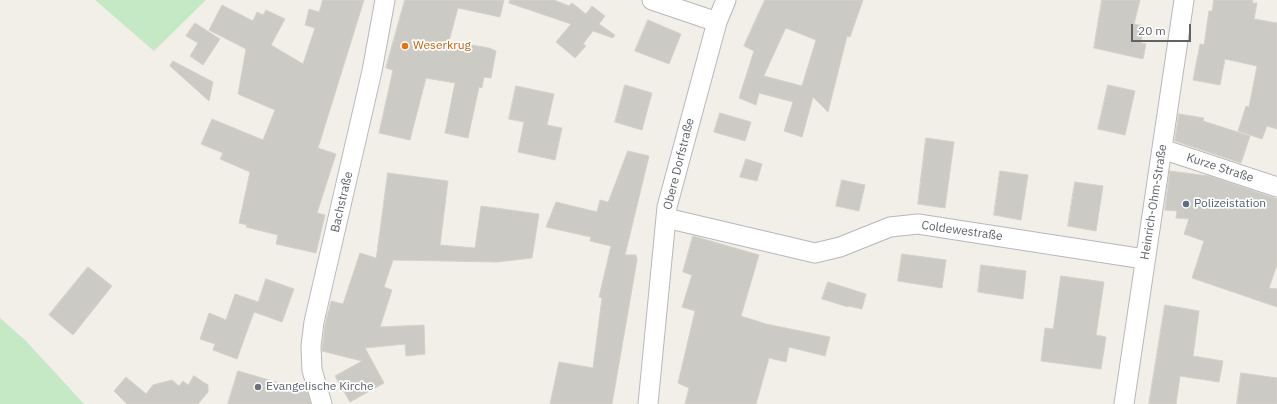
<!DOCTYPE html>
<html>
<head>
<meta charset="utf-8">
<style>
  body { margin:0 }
  #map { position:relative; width:1277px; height:404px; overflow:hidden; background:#f1efe8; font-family:"IBM Plex Sans",sans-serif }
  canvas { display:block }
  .scale { position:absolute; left:1131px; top:24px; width:60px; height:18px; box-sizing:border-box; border:2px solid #5f6368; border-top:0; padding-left:5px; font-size:12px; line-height:14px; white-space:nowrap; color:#5f6368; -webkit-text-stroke:3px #fff; paint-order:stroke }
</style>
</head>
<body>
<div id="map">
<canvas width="1277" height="404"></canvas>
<div class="scale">20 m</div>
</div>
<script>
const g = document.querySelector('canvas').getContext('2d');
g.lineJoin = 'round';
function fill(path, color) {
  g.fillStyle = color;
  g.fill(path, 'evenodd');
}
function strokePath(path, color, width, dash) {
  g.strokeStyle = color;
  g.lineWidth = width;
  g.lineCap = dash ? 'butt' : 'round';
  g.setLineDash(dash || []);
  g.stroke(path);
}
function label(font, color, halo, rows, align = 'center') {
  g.font = font + ' "IBM Plex Sans",sans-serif';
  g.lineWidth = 3.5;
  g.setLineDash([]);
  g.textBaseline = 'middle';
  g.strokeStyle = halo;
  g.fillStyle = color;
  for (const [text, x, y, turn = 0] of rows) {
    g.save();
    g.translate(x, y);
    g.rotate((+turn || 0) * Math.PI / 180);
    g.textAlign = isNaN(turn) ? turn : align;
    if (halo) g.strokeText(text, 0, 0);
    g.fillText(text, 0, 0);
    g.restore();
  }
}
const green = new Path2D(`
  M95 0H206L154 51Z
  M0 318 25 340 84 404H0Z`);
const building = new Path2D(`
  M323 0H364L318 148 336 154 317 213 325 215 316 253 276 244 278 235 246 227 247 225 239 223 250 172 220 159 223 153 201 144 212 119 263 140 275 110 238 94 246 49 209 30 222 5 253 21 257 12 263 15 266 10 285 19 271 45 303 64 315 28 305 25 309 9 319 12Z
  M405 0H504L500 17 458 8 449 41 489 48 496 51 491 78 484 77 482 88 479 87 468 138 445 133 455 83 426 78 410 140 379 133 393 70 386 68Z
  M510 0H554L569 6 572 3 586 14 592 6 605 16 599 24 615 35 613 38 593 31 583 44 586 46 575 58 556 42 571 24 509 3Z
  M765 0H863L850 37 847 36 828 112 813 97 802 137 784 131 793 102 759 93 756 105 739 98 754 51 744 46ZM786 28 816 40 802 86 764 76Z
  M1102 0H1140L1134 24 1144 26 1141 43 1146 44 1143 59 1094 48Z
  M1214 0H1253L1252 3H1257L1254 19 1277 23V129L1267 126 1262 139 1238 131 1246 106 1249 107 1257 66 1225 59 1220 85 1193 80 1200 44 1204 45 1209 11H1212Z
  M648 20 681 34 669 64 635 51Z
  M195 23 220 39 203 65 190 56 198 43 186 36Z
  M173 61 213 82 209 101 170 66Z
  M625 85 652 93 642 130 615 122Z
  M1108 85 1135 91 1125 135 1098 129Z
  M516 86 554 94 547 125 562 128 555 160 518 152 524 122 509 119Z
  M720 113 751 122 745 141 714 132Z
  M1179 114 1204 118 1203 121 1250 136 1241 163 1175 141Z
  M926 138 954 142 945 208 918 204Z
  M628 151 649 156 625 255H636L637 260 612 404H550L559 362 593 368 602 298 599 297 611 246 590 241 591 237 546 227 556 202 597 212 600 200 608 202Z
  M746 159 762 164 757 181 740 177Z
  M1000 171 1028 175 1021 220 994 215Z
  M1170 171 1209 176 1277 199V265L1269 288 1277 289V307L1192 278 1204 241 1184 234 1189 219 1176 218 1177 211 1165 210Z
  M388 173 448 181 440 245 475 248 481 206 539 214 532 258 497 262 393 260 384 287 392 290 380 327 424 325 425 354 406 356 405 344 365 348 384 383 350 402 335 376 362 361 322 351 325 325 331 301 343 304 360 253 376 258Z
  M842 180 865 185 859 211 836 206Z
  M1075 182 1103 186 1096 231 1068 226Z
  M693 236 759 255 741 316 766 324 830 337 825 356 789 347 786 362 769 358 756 404H685L689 388 678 383 695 311 682 307 692 275 683 272Z
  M902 254 946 260 942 288 898 281Z
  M981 265 1026 271 1023 299 978 292Z
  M88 267 112 286 73 335 49 315Z
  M1061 276 1104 282 1096 335 1106 337 1101 369 1041 361 1045 328 1053 329Z
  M266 279 294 289 282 322 254 312 237 359 213 350 215 344 200 339 209 313 226 320 235 294 258 302Z
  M828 282 866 294 862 309 849 306 848 307 822 299Z
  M1165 305 1199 311 1193 356 1223 361 1219 382 1180 376 1176 404H1149Z
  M238 371 307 391 311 404H228Z
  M1241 373 1277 378V404H1237Z
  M194 376 208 385V392L198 404H127L114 391 126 377 146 394 153 385 172 380 179 386 183 381 188 385Z`);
const street = new Path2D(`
  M652 0 717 22
  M1162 149 1277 187
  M666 218 815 253 840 247 890 227 918 224 1144 259
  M322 404 312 370 311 346 314 322 372 71 385 0
  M648 404 667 207 717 22 726 0
  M1124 404 1184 0`);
const markers = [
  [405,46,4,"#e8710a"],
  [1186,204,4,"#5c6f8a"],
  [258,387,4,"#6b7280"]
];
const foodNames = [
  ["Weserkrug",413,46]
];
const streetNames = [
  ["Obere Dorfstraße",679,164,-76],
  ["Kurze Straße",1220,168,18],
  ["Bachstraße",342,202,-77],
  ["Heinrich-Ohm-Straße",1154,202,-81],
  ["Coldewestraße",962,231,8]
];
const serviceNames = [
  ["Polizeistation",1194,204]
];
const worshipNames = [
  ["Evangelische Kirche",266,387]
];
fill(green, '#c5e8c5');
fill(building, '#cccac5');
strokePath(building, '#d6d1c6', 1);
strokePath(street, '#b5b8bc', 21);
strokePath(street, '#fff', 19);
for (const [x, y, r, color] of markers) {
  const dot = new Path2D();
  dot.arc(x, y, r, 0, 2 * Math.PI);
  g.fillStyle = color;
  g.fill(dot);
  strokePath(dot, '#fff', 1.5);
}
label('12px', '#c56008', '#fff', foodNames, 'left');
label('12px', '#5f6368', '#fff', streetNames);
label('12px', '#4e5e75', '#fff', serviceNames, 'left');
label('12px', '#5b616d', '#fff', worshipNames, 'left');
</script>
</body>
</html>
